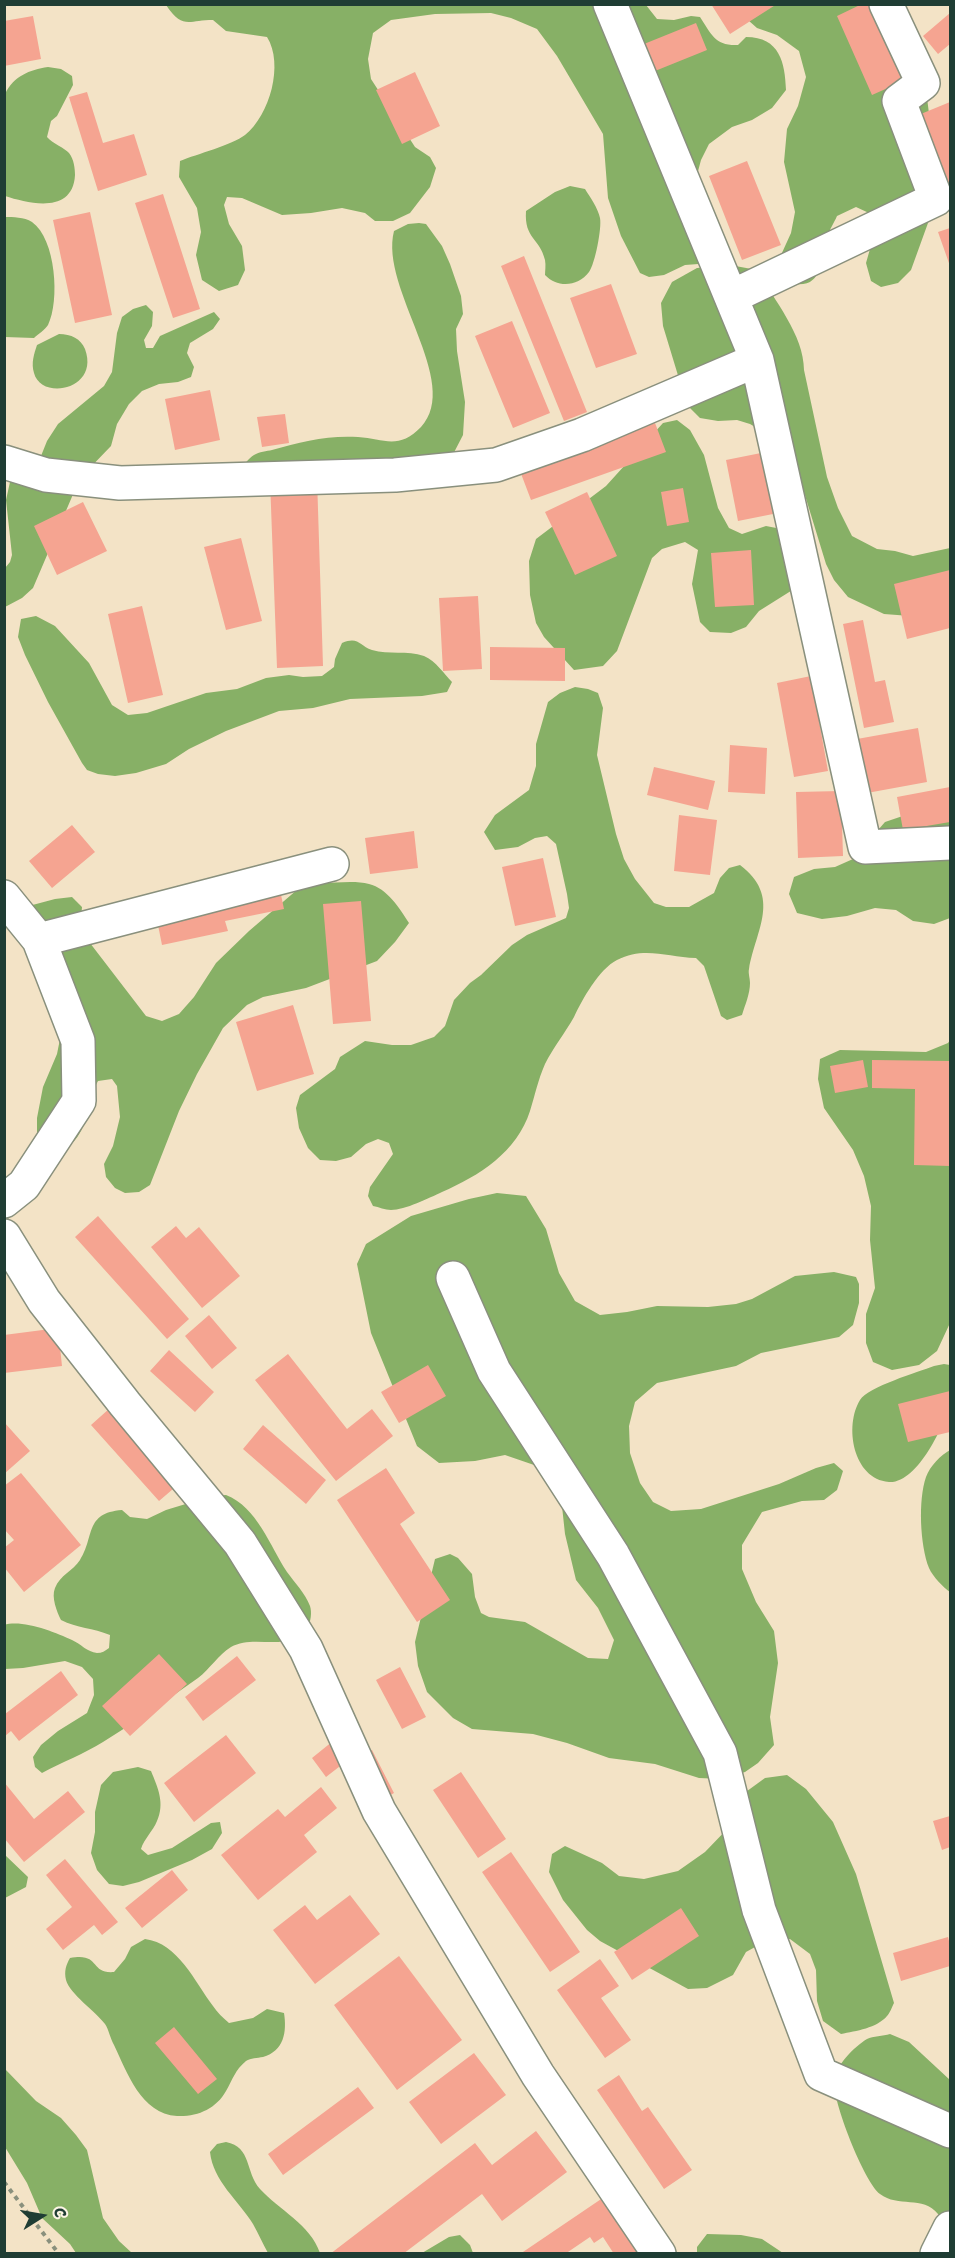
<!DOCTYPE html>
<html>
<head>
<meta charset="utf-8">
<style>
  body { margin:0 }
  #map { position:relative; width:955px; height:2258px; overflow:hidden; background:#f3e3c6; font-family:"Shantell Sans",sans-serif }
  canvas { display:block }
  .frame { position:absolute; inset:0; border:6px solid #1f3d34; pointer-events:none }
  .north { position:absolute; left:12px; top:2186px; width:60px; height:60px; -webkit-text-stroke:4px #fcf5e5; paint-order:stroke; rotate:79deg; font-size:16px; font-weight:700; line-height:24px; text-align:center; color:#1f3d34 }
  .north::after { content:''; display:block; margin:auto; width:21px; height:27px; background:#1f3d34; clip-path:polygon(50% 0,100% 100%,50% 72%,0 100%) }
</style>
</head>
<body>
<div id="map">
<canvas width="955" height="2258"></canvas>
<div class="frame"></div>
<div class="north">С</div>
</div>
<script>
const g = document.querySelector('canvas').getContext('2d');
g.lineJoin = 'round';
function fill(path, color) {
  g.fillStyle = color;
  g.fill(path, 'evenodd');
}
function strokePath(path, color, width, dash) {
  g.strokeStyle = color;
  g.lineWidth = width;
  g.lineCap = dash ? 'butt' : 'round';
  g.setLineDash(dash || []);
  g.stroke(path);
}
const forest = new Path2D(`
  M166 5H646L657 19 674 20 691 16 700 17C712 35 715 46 738 45L746 37C780 37 785 63 786 90L772 108 752 120 732 127 709 144 701 160 697 175 712 263 685 265 664 275 649 277 640 273 621 236 608 198 603 134 557 56 537 29 511 18 491 13 435 14 391 20 373 33 368 59 371 79 415 147 430 157 436 168 430 187 410 213 393 221H375L365 213 342 208 311 213 282 215 242 198 227 197 224 205 229 224 242 246 245 270 238 285 219 291 202 280 196 255 201 232 197 208 179 177 180 161C197 154 232 145 245 135 270 115 284 64 267 37L226 31 213 20C188 20 183 30 166 5Z
  M731 5H881L927 98 938 183 928 223 911 270 898 283 881 287 871 281 866 263 872 242 869 213 856 207 837 216C834 223 829 230 827 238 818 263 825 293 784 282L781 255 791 233 795 212 784 162 787 129 798 106 806 77 799 51 777 35 757 28Z
  M48 67 61 69 72 76 73 85 57 116 51 121 47 137C53 144 65 148 69 153 74 159 75 169 75 175 73 214 30 204 5 196V94C14 76 29 70 48 67Z
  M570 186 585 189C590 197 598 208 600 218 602 228 595 264 589 272 578 287 557 288 545 275 545 271 546 265 545 260 540 238 524 239 526 211L555 192Z
  M5 217C13 217 24 217 32 222 56 239 60 301 48 325 45 330 38 334 34 338L5 337Z
  M419 223 426 224 442 246 450 264 461 296 463 314 456 329 457 351 465 402 463 435 447 466 238 471C243 466 249 458 254 455 259 452 267 451 272 450 300 442 328 435 358 437 384 439 399 450 421 427 463 382 379 289 394 231L408 224Z
  M730 265 757 270C774 300 804 335 804 370L827 477 838 508 852 536 877 549 895 551 913 556 950 548V619L884 614 848 597 834 580 826 564 800 479 782 443 750 424 737 420 718 421 700 418 687 405 663 326 661 303 672 282 697 268Z
  M146 305 153 312 152 326 144 340 146 348H153L160 336 214 312 220 319 213 329 190 343 187 353 194 367 191 377 178 382 159 384 142 391 129 404 117 424 111 446 85 473 74 492 33 588 22 598 5 607V568L10 562 12 555 6 500 10 482 39 461 47 441 58 424 104 386 112 372 117 333 122 317 133 309Z
  M59 334C71 334 81 339 85 349 100 390 41 401 34 373 31 363 34 354 37 345Z
  M677 420 690 430 704 455 718 508 729 528 742 534 766 526 807 534 794 589 759 611 746 627 731 633 710 632 700 622 692 584 698 550 685 542 662 549 652 558 617 651 603 666 574 670 544 637 536 623 530 595 529 561 536 539 606 486 663 423Z
  M36 616 55 626 89 663 112 705 128 715 147 713 206 693 237 689 266 678 289 675 303 677 322 676 334 667 335 659 342 643C359 636 359 646 372 650 389 655 407 650 424 656 436 661 444 674 452 682L447 692 422 696 350 699 313 708 279 711 226 731 189 749 166 764 136 773 115 776 98 774 87 770 82 763 48 702 25 655 18 637 21 619Z
  M575 687 588 689 598 693 603 708 597 755 616 834 624 859 635 879 654 903 666 907H689L714 893 720 878 729 868 740 865C782 897 756 929 749 969 748 973 750 978 750 983 750 994 745 1005 742 1015L727 1020 721 1016 704 966 696 958C667 957 644 946 617 960 599 969 582 1000 574 1017 565 1033 553 1048 545 1064 538 1080 535 1095 530 1111 517 1152 479 1176 442 1192 429 1198 405 1210 391 1210 385 1210 379 1207 373 1206L368 1196 370 1187 393 1154 389 1143 378 1139 366 1144 351 1157 336 1161 320 1160 308 1148 299 1128 296 1108 300 1095 335 1069 340 1057 365 1041 392 1045H411L434 1037 445 1026 454 1000 470 983 481 975 512 945 527 935 566 918 569 908 567 894 556 844 547 836 535 838 518 847 495 850 484 832 495 815 529 790 536 766V744L548 702 560 693Z
  M950 800V918L934 924 913 921 896 910 875 908 847 916 822 919 797 913 789 894 794 877 814 869 835 867 853 859 885 822Z
  M321 883C336 883 355 880 369 884 387 888 400 909 409 923L395 942 377 961 306 988 263 997 247 1005 223 1028 197 1074 179 1111 150 1185 139 1192 125 1193 115 1188 106 1177 104 1164 113 1146 120 1117 117 1086 112 1079 98 1081C88 1099 89 1124 75 1140 71 1145 64 1148 59 1152L37 1142V1118L43 1087 57 1054 63 1024 26 955 19 929 25 907 55 899 72 897 82 907 80 930 146 1016 162 1021 179 1014 194 997 216 963 249 931 298 889Z
  M950 1040V1323L937 1351 919 1365 892 1370 873 1362 866 1343V1314L875 1288 870 1240 871 1206 864 1176 853 1150 824 1108 818 1079 820 1059 840 1050 926 1052 948 1043Z
  M497 1193 526 1196 546 1229 559 1273 575 1301 600 1315 627 1312 657 1306 708 1307 736 1304 752 1299 795 1276 834 1272 856 1277 859 1284V1303L853 1325 839 1337 761 1353 736 1366 657 1383 635 1402 629 1426 630 1453 640 1483 653 1502 671 1511 701 1509 779 1484 816 1468 834 1463 843 1471 837 1490 824 1500 802 1501 762 1512 742 1545V1569L756 1602 774 1631 778 1663 770 1717 774 1745 758 1763 745 1772 722 1779 699 1778 655 1764 609 1758 567 1743 533 1734 472 1729 453 1718 427 1692 418 1666 415 1642 435 1559 450 1554 458 1558 472 1574 475 1597 481 1613 489 1617 525 1622 588 1658 608 1659 614 1640 598 1608 576 1580 565 1534 561 1497 537 1466 505 1455 475 1461 439 1463 417 1446 371 1333 357 1264 366 1244 411 1216 469 1199Z
  M944 1364 950 1365C950 1377 953 1391 950 1402 945 1425 917 1484 889 1482 853 1479 844 1426 860 1400 868 1387 918 1372 934 1366Z
  M950 1450V1592C943 1587 933 1577 929 1568 920 1545 918 1500 926 1477 930 1466 941 1455 950 1450Z
  M226 1495C257 1507 270 1546 287 1572 295 1583 305 1593 310 1606 312 1612 311 1622 307 1628 288 1654 255 1633 231 1647 218 1655 210 1669 198 1678 167 1700 135 1722 103 1742 84 1754 62 1762 42 1773L35 1767 33 1757 41 1745 58 1731 87 1713 94 1695 93 1679 82 1667 65 1661 23 1668 5 1669 4 1625C22 1619 55 1632 72 1640 81 1644 87 1652 97 1653 102 1653 105 1651 109 1648L110 1635C93 1628 77 1628 61 1620 57 1612 51 1597 55 1588 60 1575 73 1571 80 1560 95 1537 84 1513 122 1510L130 1517 147 1519 166 1510 212 1496Z
  M138 1767 151 1771C158 1788 165 1803 157 1821 153 1831 144 1839 141 1849L148 1855 172 1848 211 1823 220 1822 222 1833 212 1849 192 1860 139 1882 123 1886 109 1884 97 1870 91 1853 95 1832V1812L101 1785 113 1772Z
  M787 1775 806 1789 833 1822 856 1874 894 2003C892 2007 890 2013 887 2016 877 2028 856 2031 841 2034L823 2021 817 2001 816 1970 810 1954 790 1939 766 1941 746 1952 733 1975 707 1988 688 1989 600 1941 587 1930 563 1900 549 1872 552 1854 565 1846 602 1863 619 1876 644 1879 678 1871 705 1852 731 1825 743 1794 765 1778Z
  M5 1855 28 1877 26 1887 5 1898Z
  M145 1939C178 1943 195 1982 213 2006 217 2012 223 2018 229 2023L253 2018 267 2009 284 2013C287 2032 284 2051 263 2057 257 2058 251 2058 246 2061 235 2070 233 2079 226 2091 216 2109 197 2117 177 2116 141 2114 127 2072 114 2045 110 2038 109 2030 105 2024 95 2011 70 1994 66 1980 64 1971 66 1965 70 1958 101 1952 89 1974 114 1972L125 1959 131 1947Z
  M890 2034 909 2042 950 2080V2253C947 2243 946 2223 938 2214 923 2195 898 2208 880 2194 864 2182 832 2100 834 2081 836 2065 854 2047 867 2039 873 2036 883 2036 890 2034Z
  M5 2069 36 2101 61 2118 76 2135 87 2150 103 2218 119 2241 132 2253H76L70 2244 42 2218 27 2183 5 2147Z
  M226 2142C252 2147 245 2172 260 2189 279 2210 310 2224 320 2253H268C263 2244 258 2233 253 2224 238 2200 213 2181 210 2152L217 2144Z
  M707 2234 741 2235 762 2239 783 2253H697V2247Z
  M460 2235 470 2245 473 2253H422L449 2237Z`);
const building = new Path2D(`
  M711 4H777L730 34Z
  M862 4H874L908 79 872 95 837 16Z
  M950 13V44L938 54 923 36Z
  M33 16 41 59 4 66V21Z
  M696 23 707 50 655 71 644 44Z
  M415 72 440 126 402 144 376 90Z
  M87 92 103 143 134 134 147 175 98 191 69 97Z
  M950 102V202L916 116Z
  M747 161 781 245 742 260 709 176Z
  M163 194 200 309 173 318 135 203Z
  M90 212 112 315 75 323 53 220Z
  M950 228V266L938 232Z
  M524 256 587 412 564 421 501 266Z
  M611 284 637 354 596 368 570 298Z
  M512 321 550 413 513 428 475 336Z
  M210 390 220 440 175 450 165 399Z
  M285 414 289 443 262 447 257 417Z
  M655 423 666 452 531 500 520 471Z
  M766 452 778 513 738 521 726 460Z
  M317 478 323 666 277 668 270 480Z
  M683 488 689 522 667 526 661 492Z
  M587 492 617 556 575 575 545 512Z
  M83 502 107 551 57 575 34 526Z
  M241 538 262 621 226 630 204 547Z
  M751 550 754 605 715 607 711 553Z
  M950 570V628L907 639 894 584Z
  M478 596 482 669 443 671 439 598Z
  M142 606 163 695 128 703 108 614Z
  M863 620 875 682 885 680 894 722 864 728 843 624Z
  M490 647 565 648V681L490 680Z
  M811 676 828 771 794 777 777 683Z
  M918 728 927 782 867 793 857 739Z
  M730 745 767 748 765 794 728 792Z
  M654 767 715 781 708 810 647 795Z
  M950 787V822L903 830 897 797Z
  M841 791 843 856 798 858 796 792Z
  M679 815 717 820 710 875 674 871Z
  M72 825 95 852 52 888 29 861Z
  M414 831 418 868 370 874 365 838Z
  M543 858 556 917 515 926 502 867Z
  M280 890 284 909 225 921 228 931 162 945 156 915Z
  M361 901 371 1021 333 1024 323 904Z
  M293 1005 314 1074 257 1091 236 1022Z
  M863 1060 868 1087 835 1093 830 1066Z
  M872 1060 950 1061V1166L914 1165 915 1089 872 1088Z
  M98 1216 189 1319 167 1339 75 1237Z
  M176 1226 186 1238 199 1227 240 1276 202 1308 151 1247Z
  M209 1315 237 1348 212 1369 185 1336Z
  M58 1328 62 1366 4 1373V1335Z
  M169 1350 214 1392 195 1412 150 1371Z
  M288 1354 347 1429 372 1409 393 1436 336 1481 255 1380Z
  M428 1365 446 1396 399 1423 381 1392Z
  M950 1391V1432L908 1442 898 1404Z
  M119 1400 187 1477 159 1501 91 1425Z
  M4 1422 30 1451 4 1474Z
  M263 1425 326 1480 306 1504 243 1449Z
  M386 1468 415 1513 400 1524 450 1600 417 1622 337 1500Z
  M21 1473 81 1545 24 1592 4 1567V1548L14 1540 4 1529V1486Z
  M159 1654 187 1684 130 1736 102 1706Z
  M237 1656 256 1680 203 1721 185 1697Z
  M400 1667 426 1717 402 1729 376 1680Z
  M61 1671 78 1695 19 1741 11 1731 5 1736V1714Z
  M226 1735 256 1773 194 1822 164 1783Z
  M338 1737 353 1756 326 1777 312 1758Z
  M372 1750 394 1793 376 1803 354 1760Z
  M461 1772 506 1839 478 1858 433 1790Z
  M4 1782 34 1819 68 1791 85 1812 24 1862 4 1838Z
  M321 1787 337 1808 304 1835 317 1852 258 1900 221 1855 278 1809 285 1817Z
  M950 1816V1847L942 1850 933 1821Z
  M511 1852 580 1952 550 1972 482 1872Z
  M65 1859 118 1922 102 1935 94 1925 63 1950 46 1929 72 1907 46 1875Z
  M172 1870 188 1890 142 1928 125 1908Z
  M350 1895 380 1934 315 1984 273 1930 305 1905 317 1920Z
  M681 1908 699 1936 632 1980 614 1952Z
  M948 1937 950 1945V1966L901 1981 893 1953Z
  M399 1956 462 2040 397 2090 334 2005Z
  M600 1959 619 1986 601 1998 631 2040 605 2058 557 1990Z
  M174 2027 217 2079 198 2094 155 2043Z
  M474 2053 506 2095 441 2144 409 2102Z
  M619 2075 642 2111 648 2107 692 2170 664 2189 597 2090Z
  M358 2087 374 2108 283 2175 268 2154Z
  M536 2131 567 2172 502 2221 482 2194 403 2254H330L475 2143 492 2165Z
  M613 2191 654 2254H614L603 2237 594 2243 590 2237 565 2254H520Z`);
const path = new Path2D(`
  M4 2182 59 2254`);
const minor = new Path2D(`
  M610 4 757 360 865 847 950 843
  M731 297 936 199 899 101 923 83 886 4
  M4 462 46 475 120 483 395 475 496 465 582 435 757 360
  M4 897 39 940 78 1041 79 1101 24 1185 4 1201
  M39 940 332 864
  M4 1236 44 1301 125 1404 240 1543 306 1649 379 1811 538 2075 659 2254
  M453 1278 494 1371 613 1555 720 1753 759 1910 821 2074 950 2131
  M937 2254 950 2228`);
fill(forest, '#87b066');
fill(building, '#f5a491');
strokePath(minor, '#89907d', 36);
strokePath(path, '#89907d', 4, [4.5, 4.5]);
strokePath(minor, '#fff', 33);
</script>
</body>
</html>
